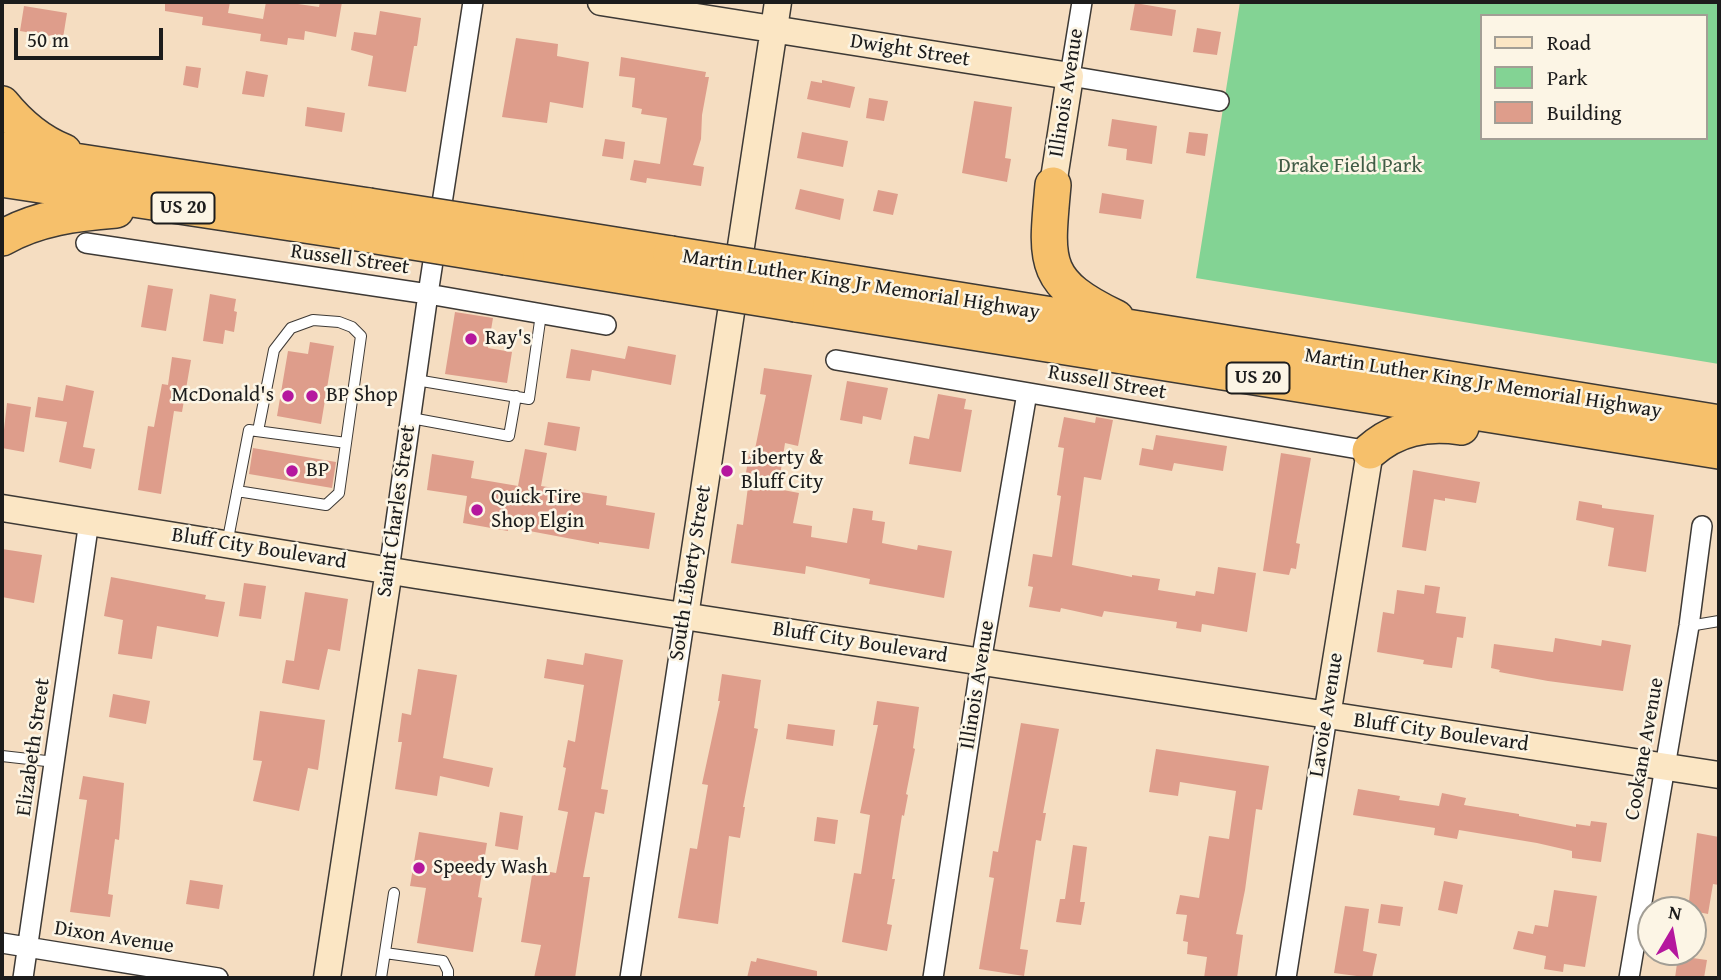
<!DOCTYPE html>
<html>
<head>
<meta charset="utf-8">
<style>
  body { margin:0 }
  #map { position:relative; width:1721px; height:980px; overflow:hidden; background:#f5ddc1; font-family:"Gentium Book Plus",serif }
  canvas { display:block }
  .frame { position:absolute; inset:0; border:4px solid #1c1c1c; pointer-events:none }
  .legend { position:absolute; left:1480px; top:14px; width:228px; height:126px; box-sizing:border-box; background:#fcf5e5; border:2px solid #a29e95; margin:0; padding:9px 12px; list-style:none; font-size:21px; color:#1c1c1c }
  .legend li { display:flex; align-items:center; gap:14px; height:35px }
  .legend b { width:35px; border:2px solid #a29e95 }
  .north { position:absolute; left:1637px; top:896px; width:70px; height:70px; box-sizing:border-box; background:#fcf5e5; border:2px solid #a29e95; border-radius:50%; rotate:10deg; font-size:19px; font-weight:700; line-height:28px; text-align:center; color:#1c1c1c }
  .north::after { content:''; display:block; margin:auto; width:24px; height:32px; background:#b5179e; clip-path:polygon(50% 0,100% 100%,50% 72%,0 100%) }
  .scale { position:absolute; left:14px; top:28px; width:149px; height:32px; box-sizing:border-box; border:4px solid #1c1c1c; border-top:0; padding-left:9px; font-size:21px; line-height:24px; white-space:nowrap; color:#1c1c1c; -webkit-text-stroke:5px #fcf5e5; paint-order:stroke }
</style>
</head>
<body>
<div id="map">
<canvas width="1721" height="980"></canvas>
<div class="frame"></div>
<ul class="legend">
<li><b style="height:9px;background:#fbe6c4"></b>Road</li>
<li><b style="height:19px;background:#83d394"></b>Park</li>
<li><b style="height:19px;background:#de9d8b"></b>Building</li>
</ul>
<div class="north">N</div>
<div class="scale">50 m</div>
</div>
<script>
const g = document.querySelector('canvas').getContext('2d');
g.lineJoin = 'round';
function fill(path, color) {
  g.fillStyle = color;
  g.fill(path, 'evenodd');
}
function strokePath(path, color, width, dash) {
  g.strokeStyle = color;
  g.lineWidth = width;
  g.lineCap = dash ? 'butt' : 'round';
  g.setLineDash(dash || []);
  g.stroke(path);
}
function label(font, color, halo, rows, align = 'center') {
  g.font = font + ' "Gentium Book Plus",serif';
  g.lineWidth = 5;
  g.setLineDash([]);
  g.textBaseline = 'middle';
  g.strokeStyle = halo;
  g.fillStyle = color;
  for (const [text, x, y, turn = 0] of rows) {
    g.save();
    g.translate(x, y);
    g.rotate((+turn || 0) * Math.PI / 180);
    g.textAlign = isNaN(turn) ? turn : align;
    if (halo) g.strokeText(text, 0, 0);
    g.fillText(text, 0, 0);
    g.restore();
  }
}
const green = new Path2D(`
  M1240 2H1719V364L1196 278ZM1481 16H1705V138H1481Z`);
const building = new Path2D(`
  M165 2H230L228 13 263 19 266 2H284L319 7 320 2H342L336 37 305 31 304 40 288 38 287 45 260 41 261 34 202 25 203 17 165 11Z
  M1135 3 1176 10 1172 36 1130 30Z
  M24 6 67 13 63 38 20 31Z
  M380 11 421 18 417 46H414L406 92 368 86 373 56 351 50 354 32 376 35Z
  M1197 28 1221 32 1217 55 1193 52Z
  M516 38 558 44 557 56 589 62 583 108 550 102 547 123 502 117Z
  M621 57 706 72 705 77H709L702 115 701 139 693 165 704 167 701 186 647 178 646 183 630 180 634 160 660 164 667 118 641 114 642 109 632 107 635 78 619 76Z
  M186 66 201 68 198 88 183 85Z
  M246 71 268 75 264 97 242 94Z
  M822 80 855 87 850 108 807 99 811 81 822 83Z
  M869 98 888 101 884 121 866 118Z
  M974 101 1012 107 1005 158 1011 159 1007 182 962 173Z
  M307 107 345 113 342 132 305 126Z
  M1112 119 1157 126 1152 164 1126 160 1127 149 1108 146Z
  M802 132 848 141 843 167 797 158Z
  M1189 132 1208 134 1205 156 1186 153Z
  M605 139 625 142 623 159 602 156Z
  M800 189 844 199 840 220 795 209Z
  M878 190 898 194 893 215 873 211Z
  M1102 193 1144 200 1141 219 1099 213Z
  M148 285 173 289 166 331 141 327Z
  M210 294 236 299 234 311 237 312 234 332 225 330 223 344 203 341Z
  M455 312 493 318 488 348 512 352 507 383 445 374Z
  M310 342 334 346 321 424 277 416 288 351 308 354Z
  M628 346 676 355 671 385 592 370 590 381 566 378 571 349 625 359Z
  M172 357 191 360 182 412 174 411 161 494 138 490 148 426 154 427 162 384 168 385Z
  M764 368 812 375 798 446 785 443 778 489 799 493 793 523 812 526 811 537 847 543 853 508 873 511 872 520 885 522 882 543 917 550 918 545 952 551 944 598 869 584 870 579 806 566 805 574 731 563 737 524 743 525 749 479H745L749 454H754L766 395 760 394Z
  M847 381 888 388 881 420 863 416 862 424 840 420Z
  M66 385 94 391 83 447 95 449 91 469 59 462 67 422 35 417 38 397 63 401Z
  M938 394 966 399 964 409 972 410 961 472 909 464 914 436 929 439Z
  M7 403 31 407 24 452 2 448Z
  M1064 417 1095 423 1096 417 1113 420 1101 480 1084 477 1072 565 1132 577V575L1160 579 1158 590 1195 596 1196 591 1214 594 1218 567 1256 573 1247 632 1202 624 1201 632 1176 628 1177 622 1104 611 1102 617 1061 608 1060 612 1029 607 1033 587 1028 586 1033 554 1052 557 1061 496 1057 495 1064 448 1058 447Z
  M548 422 580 427 576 451 544 445Z
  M1156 435 1227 446 1223 471 1174 463 1172 471 1139 465 1142 448 1153 450Z
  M253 448 336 462 332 488 249 474Z
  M525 449 547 453 541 486 607 496 606 505 655 513 649 549 599 542V544L508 527V531L463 523 467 496 427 490 432 454 474 461 471 478 518 486Z
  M1281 453 1311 458 1296 543 1300 544 1296 569 1291 568 1289 575 1263 571Z
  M1413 470 1480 482 1476 503 1445 498V501L1434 499 1426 551 1402 547Z
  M1579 501 1602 505V508L1654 515 1646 572 1608 566 1614 528 1576 520Z
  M2 549 42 555 34 603 2 597Z
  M111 577 206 595 205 599 225 602 218 637 157 626 152 659 118 654 123 620 104 616Z
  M244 583 266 586 261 619 239 616Z
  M1425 585 1440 587 1436 613 1466 617 1463 638 1457 637 1452 668 1423 664 1424 660 1377 652 1383 612 1394 614 1397 590 1424 594Z
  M305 592 348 599 340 651 328 649 319 690 282 683 286 660 294 661Z
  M1555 638 1601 646 1602 640 1631 645 1623 691 1548 681 1499 672 1500 670 1491 668 1494 644 1553 652Z
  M585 653 623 660 601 789 608 790 604 814 595 812 583 877H590L575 978H534L541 945 521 942 533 869 556 873 568 812 558 810 566 768 563 767 568 740 575 742 584 685 544 678 547 659 583 665Z
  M418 669 457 675 443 758 493 768 489 787 440 776 437 796 395 789 402 742H398L402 713 411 715Z
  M722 674 761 680 754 728 758 729 743 807H745L740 838 729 836 718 924 678 918 690 848 697 849 708 785 702 784 720 701H718Z
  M113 694 150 701 146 724 109 717Z
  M877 701 919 707 913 748 915 749 906 794 908 795 904 816 902 815 892 879H895L887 924 892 925 887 951 842 942 854 873 861 874 870 815 860 813 878 725H873Z
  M260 711 325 720 318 770 308 768 299 811 253 801 262 761 253 760Z
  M1021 723 1059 729 1043 813H1046L1041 841 1036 840 1020 949 1028 950 1024 976 979 969 994 878 989 877 993 851 998 852Z
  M788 724 835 730 833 746 786 739Z
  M1156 749 1269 766 1262 810 1256 809 1245 890 1236 934 1243 935 1237 978H1204L1207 957 1187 954 1188 942 1183 941 1187 915 1176 914 1180 895 1199 898 1209 836 1229 839 1236 791 1180 782 1178 796 1149 792Z
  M83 776 124 783 119 840 115 839 108 894 113 895 110 917 70 912 87 800 79 799Z
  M1358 789 1400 796 1399 800 1439 806 1442 793 1466 798 1464 805 1519 814V816L1576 827V824L1590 826 1591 821 1607 823 1601 862 1572 858V851L1537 843 1459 830 1457 839 1434 835 1435 828 1353 815Z
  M500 812 523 816 518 850 495 846Z
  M817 817 838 820 835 844 814 841Z
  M419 832 487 843 478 897 482 898 473 952 417 943 426 888 410 886Z
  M1697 833 1719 837V885L1713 884 1708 914 1688 910Z
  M1073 845 1087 847 1080 902H1085L1081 925 1056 922 1060 899H1065Z
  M190 880 223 885 219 909 186 904Z
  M1444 881 1463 885 1457 914 1438 910Z
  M1554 890 1597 896 1585 967 1564 964 1563 972 1544 969 1546 956 1513 949 1518 931 1533 934 1535 925 1548 927Z
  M1381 904 1403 907 1400 926 1378 923Z
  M1345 906 1369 909 1363 951 1377 954 1372 978 1334 973Z
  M1678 956 1707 960 1704 978H1675Z
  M757 958 817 971V978H747L751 961 756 962Z`);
const lane = new Path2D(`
  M416 380 529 399 541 314
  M411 418 509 436 516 396
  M237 491 326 505 339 493 361 336 352 327 339 322 313 320 291 328 274 350 258 431
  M227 544 249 430 346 443
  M1689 626 1719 621
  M2 756 55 762
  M385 953 443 961 448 971V978
  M381 978 394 893`);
const street = new Path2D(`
  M1082 2 1070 76 1219 101
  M86 243 428 294 606 325
  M836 360 1370 451
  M389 570 428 294 473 2
  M2 943 218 978
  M23 978 89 521
  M630 978 685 616
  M933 978 981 662 1027 393
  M1286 978 1327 716
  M1629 978 1689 626 1702 526`);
const secondary = new Path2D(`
  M601 2 1070 76 1053 185
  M2 508 416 575 1719 775
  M685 616 778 2
  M1327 716 1370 451
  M327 978 389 570`);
const highway = new Path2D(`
  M2 104C19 125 39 142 64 152
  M2 150 369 206
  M2 179 364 234
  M1053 185C1046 262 1041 282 1116 318
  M509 228 671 254
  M2 238C37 218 76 213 116 210
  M506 257 666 283
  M803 275C1108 325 1414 372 1719 423
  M796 304 1719 451
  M1370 451C1396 428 1426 422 1461 427`);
const highwayBridge = new Path2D(`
  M369 206 509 228
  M364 234 506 257
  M671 254 803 275
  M666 283 796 304`);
const markers = [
  [471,339,7,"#b5179e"],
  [288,396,7,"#b5179e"],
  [312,396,7,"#b5179e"],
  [292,471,7,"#b5179e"],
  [727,471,7,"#b5179e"],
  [477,510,7,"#b5179e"],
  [419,868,7,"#b5179e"]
];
const shields = [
  [183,208,63],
  [1258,378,63]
];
const shieldNames = [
  ["US 20",183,208],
  ["US 20",1258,378]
];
const streetNames = [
  ["Dwight Street",910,51,9],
  ["Illinois Avenue",1067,93,-81],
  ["Russell Street",350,260,8],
  ["Martin Luther King Jr Memorial Highway",861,285,9],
  ["Russell Street",1107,383,10],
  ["Martin Luther King Jr Memorial Highway",1483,384,9],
  ["Saint Charles Street",397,511,-82],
  ["Bluff City Boulevard",259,549,9],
  ["South Liberty Street",691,573,-81],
  ["Bluff City Boulevard",860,643,9],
  ["Illinois Avenue",978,685,-81],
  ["Lavoie Avenue",1327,715,-81],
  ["Bluff City Boulevard",1441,733,8],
  ["Elizabeth Street",34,747,-82],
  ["Cookane Avenue",1645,749,-80],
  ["Dixon Avenue",114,938,9]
];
const parkNames = [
  ["Drake Field Park",1350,167]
];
const poiNames = [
  ["Ray's",485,339],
  ["McDonald's",274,396,"right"],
  ["BP Shop",326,396],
  ["Liberty &",741,459],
  ["Bluff City",741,483],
  ["BP",306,471],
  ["Quick Tire",491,498],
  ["Shop Elgin",491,522],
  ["Speedy Wash",433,868]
];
fill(green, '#83d394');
fill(building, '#de9d8b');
strokePath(lane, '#3d3935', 12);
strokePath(street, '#3d3935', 22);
strokePath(secondary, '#3d3935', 29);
strokePath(highway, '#3d3935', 38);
strokePath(lane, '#fff', 10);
strokePath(street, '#fff', 19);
strokePath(secondary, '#fbe6c4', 26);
strokePath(highway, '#f6c06b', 35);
strokePath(highwayBridge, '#3d3935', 38, []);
strokePath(highwayBridge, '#f6c06b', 35);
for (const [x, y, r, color] of markers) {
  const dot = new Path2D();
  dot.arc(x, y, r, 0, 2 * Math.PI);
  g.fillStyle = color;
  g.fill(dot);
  strokePath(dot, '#fcf5e5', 2.5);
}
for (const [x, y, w] of shields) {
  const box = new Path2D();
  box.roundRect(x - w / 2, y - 15.5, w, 31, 5);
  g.fillStyle = '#fcf5e5';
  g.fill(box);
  strokePath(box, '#1c1c1c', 2);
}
label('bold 19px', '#1c1c1c', null, shieldNames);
label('21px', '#1c1c1c', '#fcf5e5', streetNames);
label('21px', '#405c46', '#fcf5e5', parkNames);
label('21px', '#1c1c1c', '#fcf5e5', poiNames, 'left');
</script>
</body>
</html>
